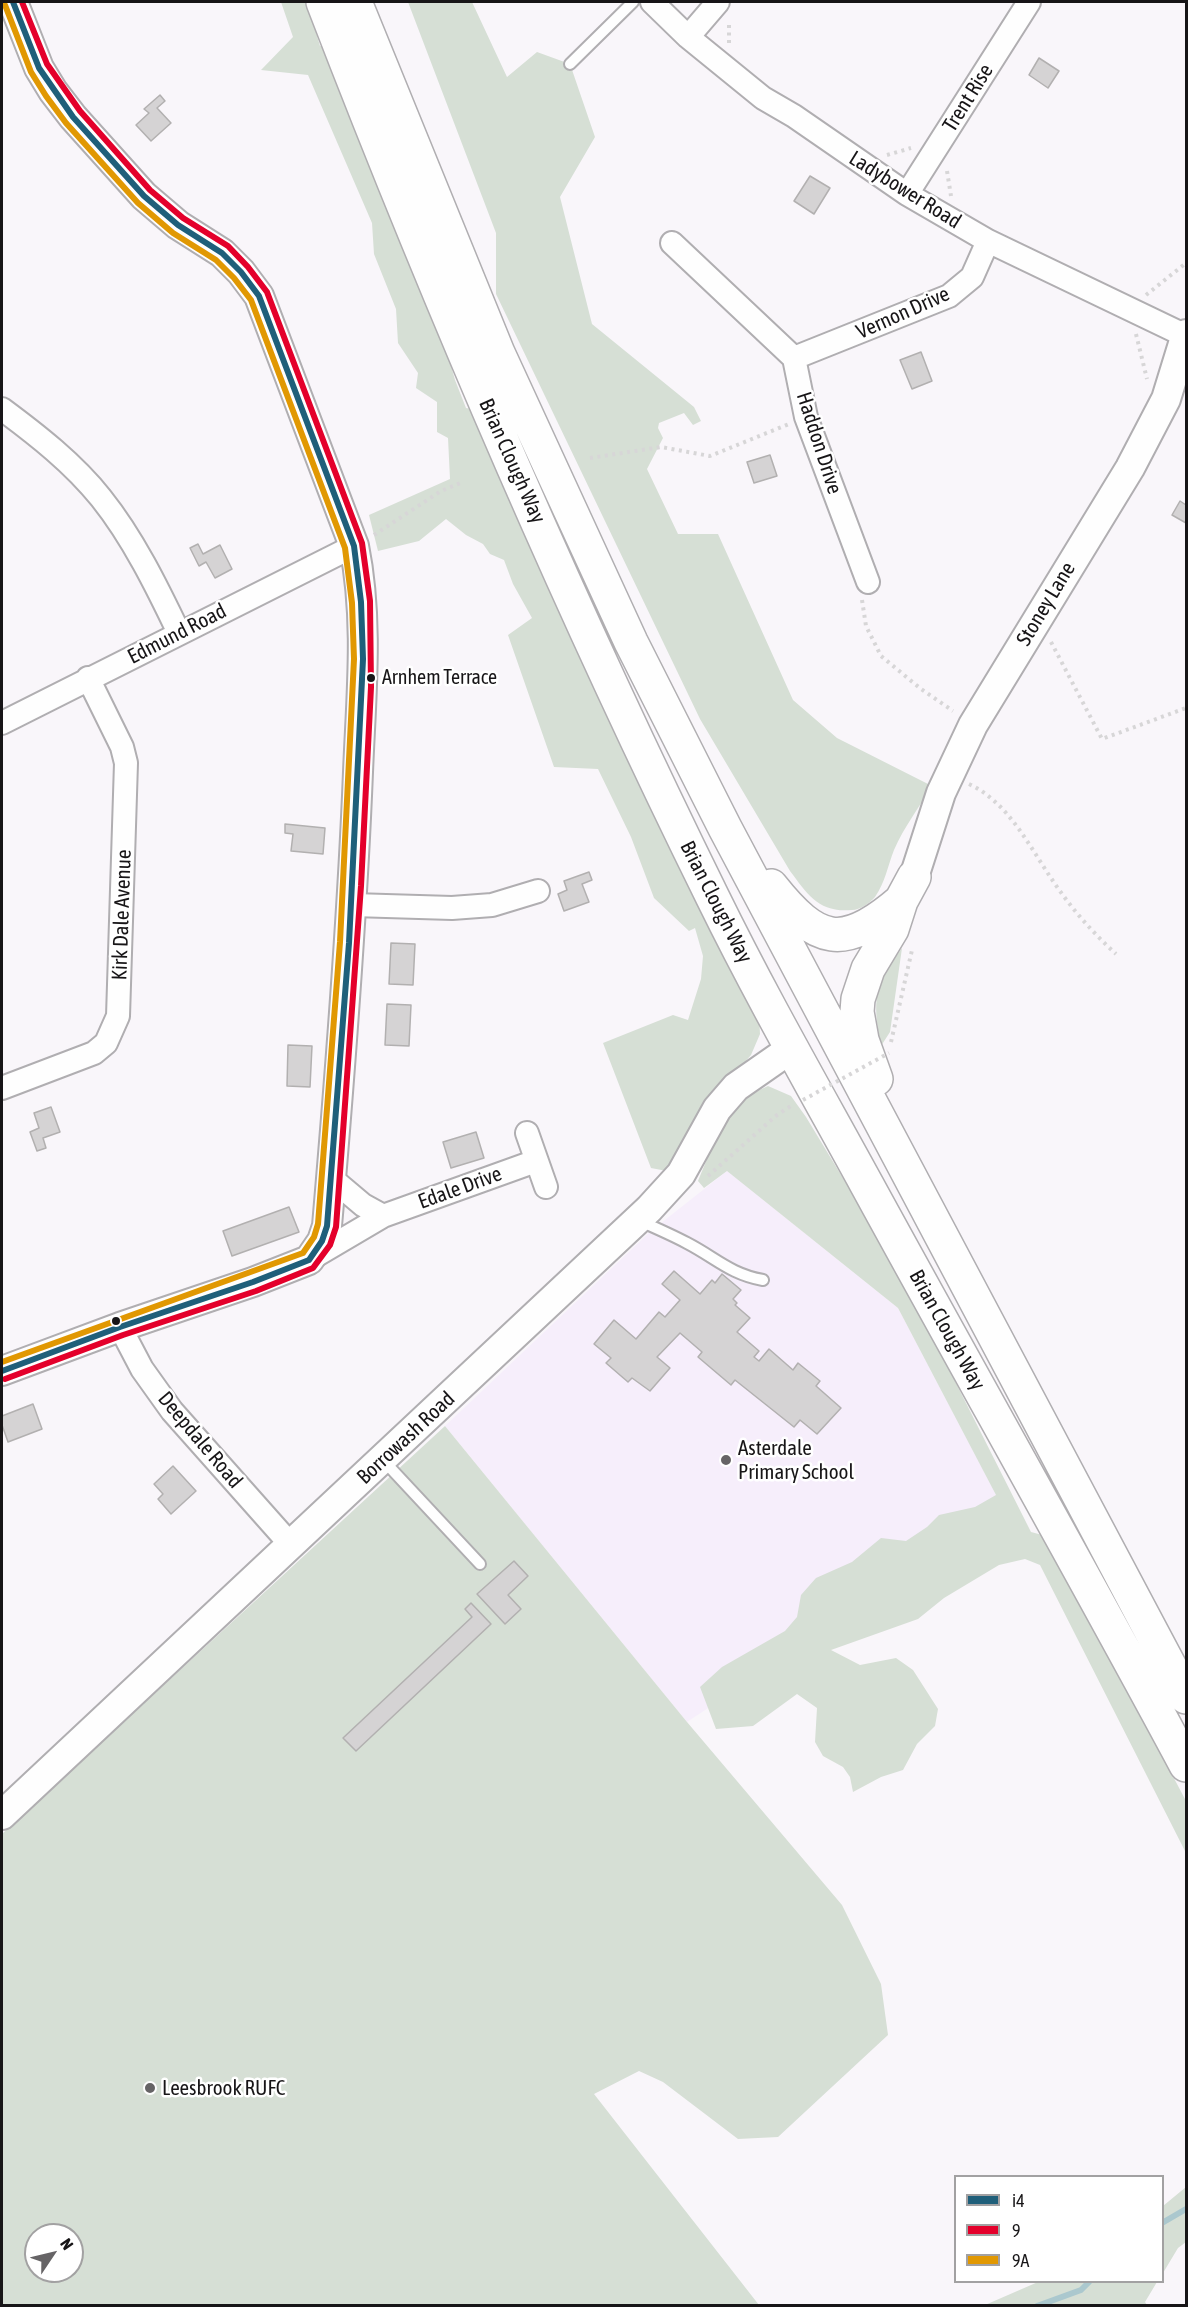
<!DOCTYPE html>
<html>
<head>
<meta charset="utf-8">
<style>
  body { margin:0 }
  #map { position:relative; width:1188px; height:2307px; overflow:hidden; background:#f9f6fa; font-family:"Asap Condensed",sans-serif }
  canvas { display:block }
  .frame { position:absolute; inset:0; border:3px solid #171517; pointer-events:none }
  .legend { position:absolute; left:954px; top:2175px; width:210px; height:108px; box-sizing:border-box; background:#fff; border:2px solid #a2a1a2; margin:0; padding:8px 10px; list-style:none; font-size:18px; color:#171517 }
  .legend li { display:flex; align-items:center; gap:12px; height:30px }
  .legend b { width:30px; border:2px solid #a2a1a2 }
  .north { position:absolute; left:24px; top:2223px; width:60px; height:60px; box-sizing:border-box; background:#fff; border:2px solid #a2a1a2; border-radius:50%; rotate:55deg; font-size:16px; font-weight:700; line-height:24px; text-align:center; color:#171517 }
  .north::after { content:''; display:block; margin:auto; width:21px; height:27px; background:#666466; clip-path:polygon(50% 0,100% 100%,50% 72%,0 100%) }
</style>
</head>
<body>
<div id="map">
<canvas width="1188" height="2307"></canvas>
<div class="frame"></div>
<ul class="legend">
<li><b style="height:8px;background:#1f5f7a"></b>i4</li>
<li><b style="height:8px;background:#e4002b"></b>9</li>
<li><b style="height:8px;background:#e19802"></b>9A</li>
</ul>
<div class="north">N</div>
</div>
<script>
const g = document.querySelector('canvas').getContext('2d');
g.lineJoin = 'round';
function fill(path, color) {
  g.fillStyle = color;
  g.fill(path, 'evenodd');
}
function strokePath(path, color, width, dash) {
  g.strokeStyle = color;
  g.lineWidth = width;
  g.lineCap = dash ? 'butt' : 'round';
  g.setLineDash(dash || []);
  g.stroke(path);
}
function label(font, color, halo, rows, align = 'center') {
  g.font = font + ' "Asap Condensed",sans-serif';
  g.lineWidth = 5;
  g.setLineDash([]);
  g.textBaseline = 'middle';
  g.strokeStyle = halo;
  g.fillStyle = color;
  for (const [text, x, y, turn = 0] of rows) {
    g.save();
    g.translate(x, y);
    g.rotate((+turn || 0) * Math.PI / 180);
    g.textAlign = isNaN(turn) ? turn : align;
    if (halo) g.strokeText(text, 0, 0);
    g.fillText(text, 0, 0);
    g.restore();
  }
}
const education = new Path2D(`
  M727 1171 898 1308 1005 1512 687 1722 445 1426 651 1231Z`);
const green = new Path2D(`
  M281 2H307L320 46 329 45 442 333 455 380 466 408 481 411 502 485H515L548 562 554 600 567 607 759 1014 760 1034 751 1055 700 1113 672 1172 651 1168 603 1043 673 1015 688 1020 701 979 703 956 695 928 689 931 654 898 631 837 598 769 554 767 508 635 532 618 513 584 504 560 490 554 483 544 466 535 446 519 419 541 378 551 369 515 450 479 448 438 437 432V402L416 388 418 373 398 343 396 309 374 254 372 223 308 75 261 70 293 37Z
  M408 2H472L507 77 537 52 570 64 595 137 560 197 592 324 694 407 701 421 693 425 684 413 659 423 658 428 663 438 647 469 678 534H718L793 700 837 738 932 786C920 806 904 827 894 850 888 865 885 883 875 897 870 903 860 910 852 910 819 913 808 895 790 871L700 719 496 294V233Z
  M902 948 890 1032 881 1046C872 999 874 986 902 948Z
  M768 1086 791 1096 806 1117 901 1274 1031 1532 1046 1536 1186 1801V1853L1040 1565 1025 1559 999 1565 944 1598 918 1619 831 1650 860 1665 896 1658 913 1670 938 1709 935 1726 917 1744 903 1770 881 1777 853 1792 850 1777 843 1767 823 1756 815 1742 817 1708 797 1694 753 1726 716 1729 700 1687 722 1667 785 1631 797 1617 801 1595 816 1578 852 1562 881 1538 906 1541 927 1527 939 1515 975 1507 996 1495 898 1308 727 1171 704 1188 698 1181C713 1145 729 1101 768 1086Z
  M445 1426 687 1722 842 1905 881 1984 888 2035 778 2137 738 2139 663 2082 639 2071 594 2094 759 2305 2 2306V1834ZM36 2235H72V2271H36Z
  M1186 2187V2242L1178 2248 1163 2273V2206Z
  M1038 2282H1157L1145 2302 1147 2305H985Z`);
const stream = new Path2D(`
  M1162 2223 1186 2209
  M1037 2306 1081 2290 1089 2282`);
const building = new Path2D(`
  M1039 58 1059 71 1048 88 1029 75Z
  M160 95 165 101 157 108 171 123 151 141 136 125 149 113 144 109Z
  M810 176 830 188 814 214 794 201Z
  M921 352 932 381 912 389 900 360Z
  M770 455 777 476 754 483 747 462Z
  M1180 501 1186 505V523L1172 515Z
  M198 544 203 554 220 545 232 569 215 578 206 562 199 566 190 548Z
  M285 824 325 828 323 854 291 851 293 834 285 833Z
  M589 872 592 880 582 884 589 902 564 911 558 894 567 890 564 881Z
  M391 943 415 944 413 985 389 984Z
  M387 1004 411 1005 409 1046 385 1045Z
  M288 1045 312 1046 310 1087 287 1086Z
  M51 1107 60 1132 43 1138 46 1148 37 1151 30 1132 39 1128 34 1113Z
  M476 1132 484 1158 451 1168 443 1142Z
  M289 1207 299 1232 232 1256 223 1231Z
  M674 1271 700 1294 712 1280 715 1283 722 1274 741 1290 733 1299 737 1303 735 1305 750 1318 737 1332 759 1351 754 1357 759 1361 769 1349 793 1370 798 1363 820 1381 816 1386 841 1408 817 1434 800 1420 794 1427 735 1380 731 1385 698 1357 702 1352 680 1333 657 1357 670 1368 650 1391 632 1378 628 1382 606 1363 611 1358 594 1344 614 1320 636 1339 659 1312 665 1317 680 1300 662 1284Z
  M33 1404 42 1429 8 1442 2 1425V1416Z
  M173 1466 196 1491 171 1514 158 1499 163 1494 154 1484Z
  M514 1561 528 1576 508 1595 521 1609 505 1624 477 1594Z
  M471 1603 491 1624 356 1751 343 1738 472 1617 465 1609Z`);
const path = new Path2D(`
  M729 43V21
  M887 155 911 148
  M947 171 951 196
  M1146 295 1186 263
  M1136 334 1147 379
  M590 458 661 447 710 456 789 424
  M374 535 441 491 463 482
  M862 600 866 626 881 656 921 689 953 711
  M1051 642 1102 739 1186 708
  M969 784C1009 803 1029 846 1053 881 1071 908 1092 932 1116 954
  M891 1042 912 950
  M708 1176 777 1115 794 1104`);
const service = new Path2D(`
  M570 64 633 2
  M640 1221C656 1228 672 1235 687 1243 716 1258 730 1274 763 1280
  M383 1460 480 1564`);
const minor = new Path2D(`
  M652 2 688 37 763 98 794 116 907 194 988 241 1186 336
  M688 37 718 2
  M907 194 1029 2
  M672 243 794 358 806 417 868 582
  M794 358 949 296 972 277 988 241
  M2 409C37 435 73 463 101 498 133 538 157 587 179 633
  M2 723 354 546
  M353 905 452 908 492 905 538 891
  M2 1088 94 1053 106 1043 118 1016 126 763 122 747 88 678
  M527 1133 546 1187
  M331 1178 363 1205 383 1216
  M310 1259 383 1216 536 1161
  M120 1327 142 1369 172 1411 291 1545`);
const tertiary = new Path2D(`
  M914 877 941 793 973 725 1130 468 1166 399 1186 334
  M2 1371 120 1327 253 1282 309 1260 322 1241 327 1226C340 1075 352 924 358 772 361 697 369 620 354 546L259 296 241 272 222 253 178 225 144 196 73 117 53 91 39 68 13 2
  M2 1815 649 1209 681 1174 717 1109 736 1087 792 1048`);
const trunk = new Path2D(`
  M323 2C440 306 569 606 713 898 761 996 815 1090 867 1185 973 1379 1082 1571 1186 1765
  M355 2 498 353 631 642 725 828 1186 1697
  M771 886C817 944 843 951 901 901
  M876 1079 862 1040 857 1012 858 999 868 969 892 929 901 901 914 877`);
const pathBridge = new Path2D(`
  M803 1100 889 1053`);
const bus1 = new Path2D(`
  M2 1371 120 1327 253 1282 309 1260 322 1241 327 1226 349 943 363 659 361 602 354 546 259 296 241 272 222 253 178 225 144 196 73 117 39 68 13 2`);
const bus2 = new Path2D(`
  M5 1379 123 1335 256 1291 313 1268 330 1245 336 1227 361 886 371 687 370 601 362 543 267 292 248 267 228 246 183 218 150 190 80 111 47 64 22 2`);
const bus3 = new Path2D(`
  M2 1362 303 1253 314 1237 318 1224 340 942 354 659 352 603 345 548 251 300 234 278 216 260 173 233 138 203 66 123 46 96 31 72 5 5`);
const markers = [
  [371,678,5,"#171517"],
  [116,1321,5,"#171517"],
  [726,1460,6,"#666466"],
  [150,2088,6,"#666466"]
];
const busNames = [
  ["Arnhem Terrace",382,678]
];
const streetNames = [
  ["Trent Rise",968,98,-58],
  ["Ladybower Road",905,190,32],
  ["Vernon Drive",903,313,-24],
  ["Haddon Drive",819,443,72],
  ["Brian Clough Way",512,461,66],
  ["Stoney Lane",1046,604,-59],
  ["Edmund Road",177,634,-27],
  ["Brian Clough Way",716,902,63],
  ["Kirk Dale Avenue",122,915,-88],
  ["Edale Drive",460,1188,-20],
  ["Brian Clough Way",947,1330,61],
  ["Borrowash Road",406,1438,-43],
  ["Deepdale Road",200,1440,50]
];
const poiNames = [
  ["Asterdale",738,1448],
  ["Primary School",738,1472],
  ["Leesbrook RUFC",162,2088]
];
fill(education, '#f6eefb');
fill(green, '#d6dfd5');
strokePath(stream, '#abc8ce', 6);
fill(building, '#d5d3d4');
strokePath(building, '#b2b0b0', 1.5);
strokePath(service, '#b0aeb1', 14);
strokePath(minor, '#b0aeb1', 26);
strokePath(tertiary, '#b0aeb1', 32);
strokePath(trunk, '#b0aeb1', 36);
strokePath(path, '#d7d6d7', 4, [3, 4.5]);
strokePath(service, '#fefefe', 10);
strokePath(minor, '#fefefe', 22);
strokePath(tertiary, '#fefefe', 28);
strokePath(trunk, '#fefefe', 33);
strokePath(pathBridge, '#d7d6d7', 4, [3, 4.5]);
strokePath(bus1, '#1f5f7a', 6);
strokePath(bus2, '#e4002b', 6);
strokePath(bus3, '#e19802', 6);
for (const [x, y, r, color] of markers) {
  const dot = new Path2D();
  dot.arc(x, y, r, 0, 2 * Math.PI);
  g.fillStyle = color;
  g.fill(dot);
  strokePath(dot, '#fff', 2);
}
label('20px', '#171517', '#fff', busNames, 'left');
label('21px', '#171517', '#fff', streetNames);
label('21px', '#171517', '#fff', poiNames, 'left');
</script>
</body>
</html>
